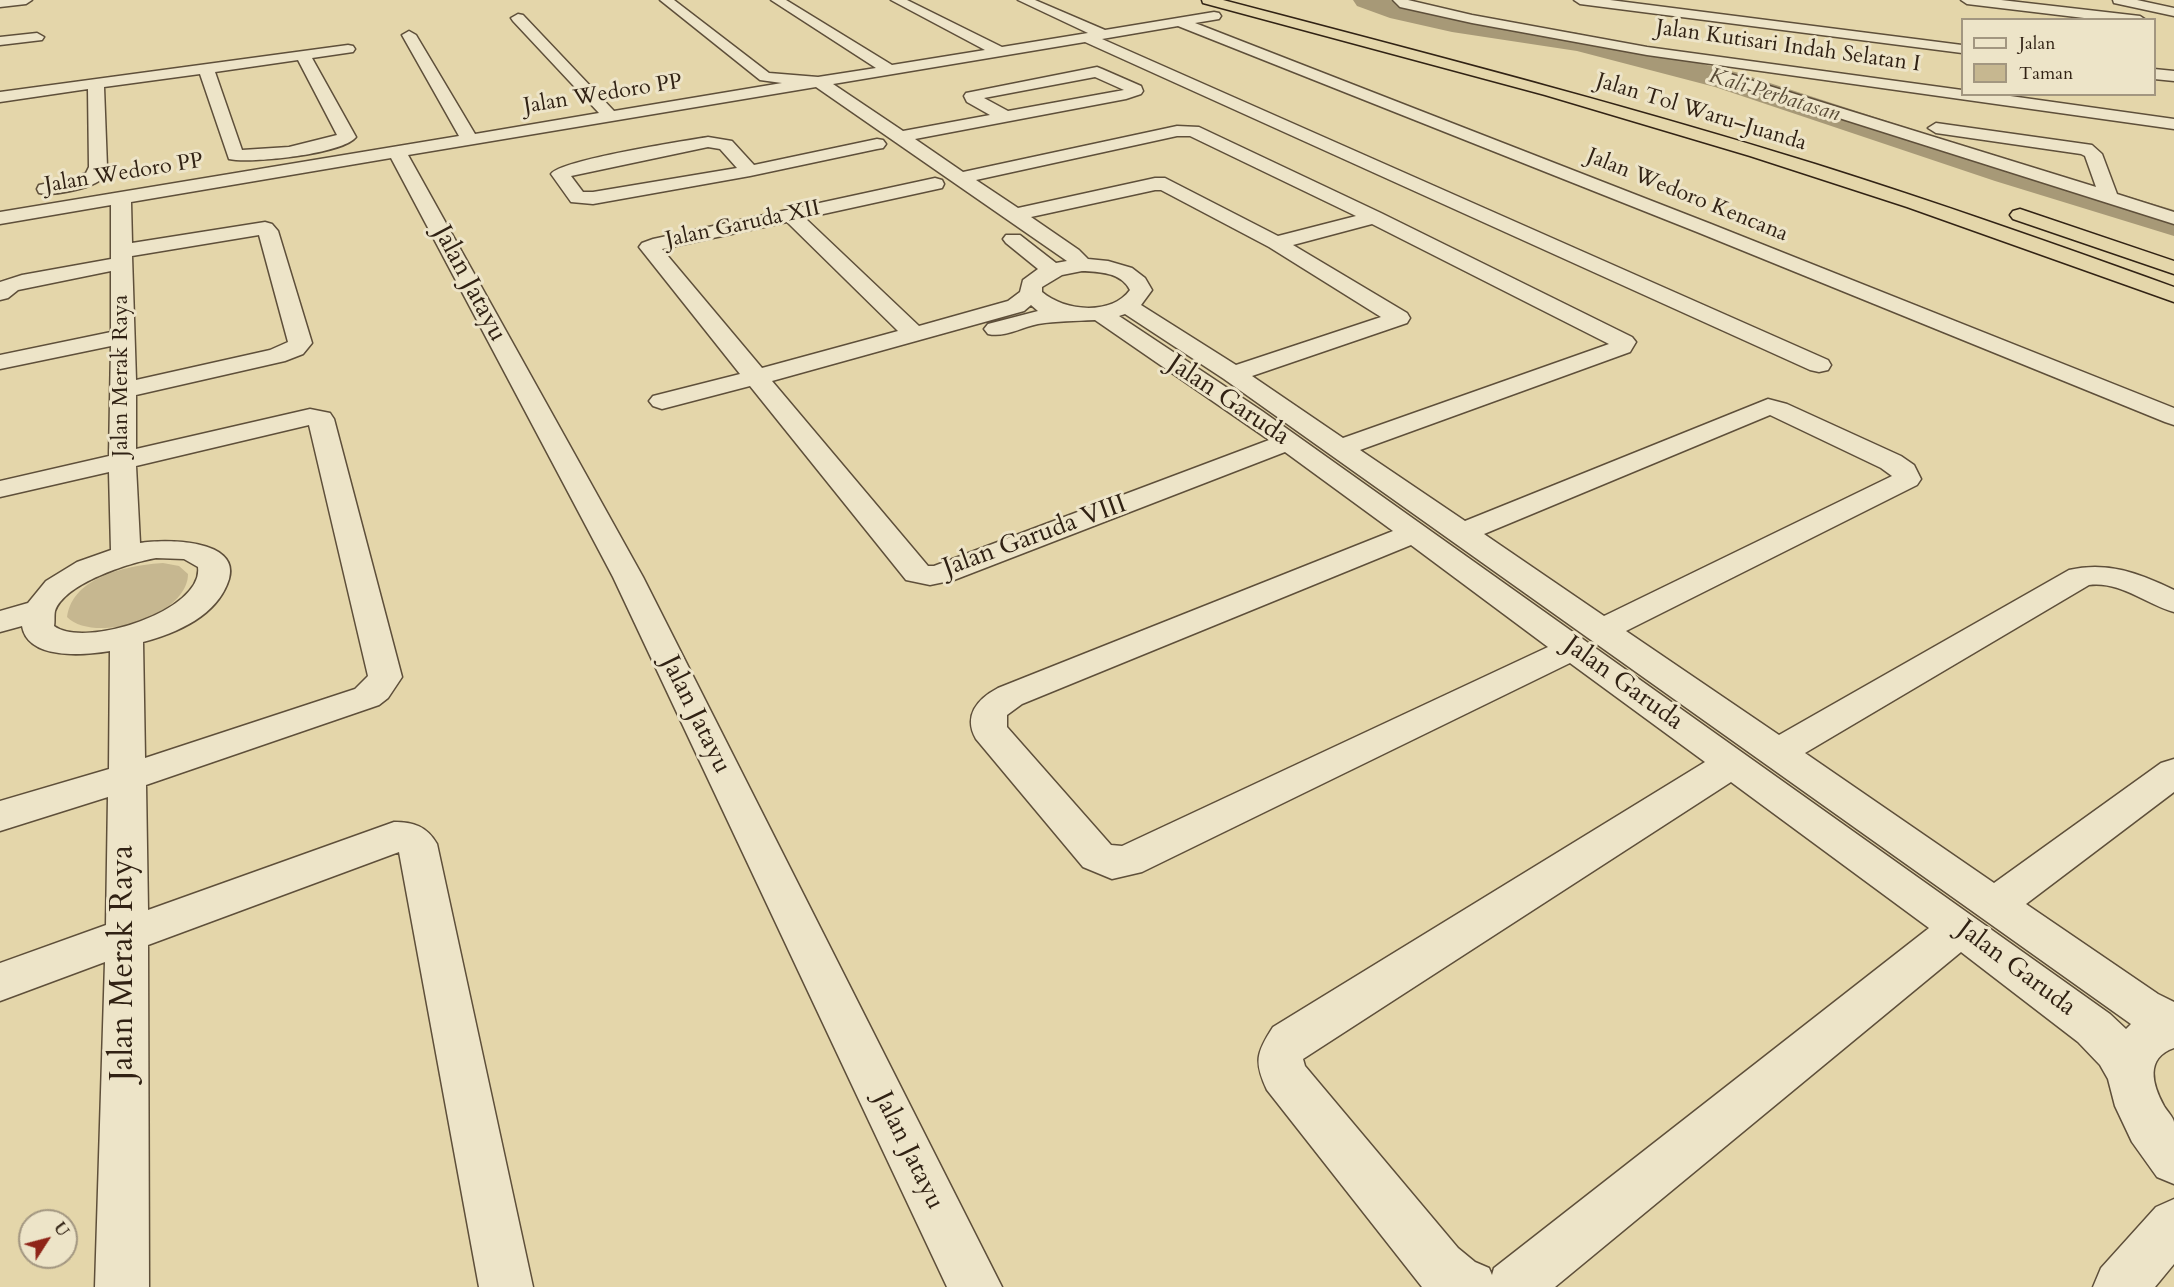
<!DOCTYPE html>
<html>
<head>
<meta charset="utf-8">
<style>
  body { margin:0 }
  #map { position:relative; width:2174px; height:1287px; overflow:hidden; background:#e4d6aa; font-family:Cardo,serif }
  canvas { display:block }
  .legend { position:absolute; left:1961px; top:18px; width:195px; height:78px; box-sizing:border-box; background:#ede4c8; border:2px solid #a29680; margin:0; padding:8px 10px; list-style:none; font-size:18px; color:#312214 }
  .legend li { display:flex; align-items:center; gap:12px; height:30px }
  .legend b { width:30px; border:2px solid #a29680 }
  .north { position:absolute; left:18px; top:1209px; width:60px; height:60px; box-sizing:border-box; background:#ede4c8; border:2px solid #a29680; border-radius:50%; rotate:54deg; font-size:16px; font-weight:700; line-height:24px; text-align:center; color:#312214 }
  .north::after { content:''; display:block; margin:auto; width:21px; height:27px; background:#8f2418; clip-path:polygon(50% 0,100% 100%,50% 72%,0 100%) }
</style>
</head>
<body>
<div id="map">
<canvas width="2174" height="1287"></canvas>
<ul class="legend">
<li><b style="height:8px;background:#ede4c8"></b>Jalan</li>
<li><b style="height:16px;background:#c6b790"></b>Taman</li>
</ul>
<div class="north">U</div>
</div>
<script>
const g = document.querySelector('canvas').getContext('2d');
g.lineJoin = 'round';
function fill(path, color) {
  g.fillStyle = color;
  g.fill(path, 'evenodd');
}
function strokePath(path, color, width, dash) {
  g.strokeStyle = color;
  g.lineWidth = width;
  g.lineCap = dash ? 'butt' : 'round';
  g.setLineDash(dash || []);
  g.stroke(path);
}
function label(font, color, halo, rows, align = 'center') {
  g.font = font + ' Cardo,serif';
  g.lineWidth = 6;
  g.setLineDash([]);
  g.textBaseline = 'middle';
  g.strokeStyle = halo;
  g.fillStyle = color;
  for (const [text, x, y, turn = 0] of rows) {
    g.save();
    g.translate(x, y);
    g.rotate((+turn || 0) * Math.PI / 180);
    g.textAlign = isNaN(turn) ? turn : align;
    if (halo) g.strokeText(text, 0, 0);
    g.fillText(text, 0, 0);
    g.restore();
  }
}
const green = new Path2D(`
  M163 563 179 566 188 574C188 616 95 645 67 617 72 576 130 565 163 563Z`);
const river = new Path2D(`
  M1353 0H1390L1452 14 1578 33 1739 73 2023 165 2174 210V236L1995 181 1715 87 1577 51 1452 32 1390 18 1357 6Z`);
const minor = new Path2D(`
  M0 0H32L26 4 0 7Z
  M660 0H674L769 73 818 77 876 68 771 0H786L892 65 985 50 891 0H907L1002 47 1088 33 1018 0H1035L1105 30 1214 12 1219 13 1221 16 1219 19 1195 23 1711 224 2174 408V425L2165 422 1697 232 1178 26 1102 39 1828 360 1831 365 1828 370 1819 372 1810 370 1085 42 833 84 903 131 990 115 967 102 964 96 966 93 1097 67 1102 69 1141 86 1143 91 1141 94 1126 99 915 139 963 172 1177 126 1199 127 1381 213 1632 337 1636 342 1630 352 1360 450 1465 521 1768 399 1787 404 1901 456 1914 465 1921 479 1917 485 1626 631 1779 735 2069 570C2107 561 2139 573 2174 590V612C2145 604 2121 581 2089 585L1805 753 1994 883 2161 763 2174 759V792L2026 904 2158 994 2174 1002V1048C2145 1058 2152 1084 2164 1106 2167 1111 2173 1117 2174 1122 2174 1137 2174 1168 2174 1184L2157 1177 2132 1142 2115 1106 2108 1079 2100 1065 2078 1042 1961 952 1555 1287H1422L1267 1090C1254 1062 1256 1053 1273 1027L1705 762 1570 663 1142 872 1112 879 1083 867 976 739C963 716 977 699 998 688L1393 531 1285 452 954 580 930 585 906 580 750 386 662 409 653 406 649 401 653 396 740 374 639 247 642 243 653 239 935 178 942 180 944 184 942 188 805 218 919 326 1008 301 1020 292 1023 280 1038 269 1006 243 1003 239 1006 235H1020L1056 263 1067 261 816 87 408 155 643 577 1002 1287H947L613 577 391 158 131 202 132 243 265 222 272 224 278 231 312 343 303 354 285 361 136 395V449L310 409 330 413 334 419 402 677 388 698 379 705 146 785 148 910 394 822C413 822 427 826 437 844L533 1287H479L399 852 148 945 149 1287H95L105 962 0 1001V963L106 925 108 797 0 831V801L109 769 110 651C86 655 28 661 22 626L0 632V611L28 603 46 581 77 562 111 550 109 472 0 497V481L109 456 111 346 0 369V355L111 332V271L18 290 8 298 0 300V282L22 275 111 259V205L0 224V212L459 136 402 35 409 31 416 35 475 134 599 113 513 21 511 18 518 14 523 15 614 111 782 83 760 80ZM1095 77 1124 90 1008 111 984 98ZM1177 136H1190L1356 216 1278 236 1165 178H1155L1018 208 976 180ZM1155 190H1161L1269 247 1381 317 1236 365 1141 305 1152 290 1145 278 1132 268 1108 261 1088 259 1079 250 1031 217ZM787 222 898 331 762 368 662 249ZM1372 224 1609 344 1343 438 1252 376 1407 323 1410 318 1407 313 1293 245ZM259 235 288 342 270 350 136 380 132 256ZM1082 271C1099 272 1121 272 1130 290 1111 316 1064 311 1042 292V287L1062 275ZM1031 305 1038 311 988 324 984 329 988 334C1005 338 1022 327 1038 324 1057 321 1075 321 1095 320L1269 440 934 566H928L772 381 1024 311ZM1125 314 1224 379 2131 1024 2126 1029 2110 1014 1262 411 1119 316ZM1770 415 1881 468 1892 476 1604 616 1484 534ZM309 425 368 676 355 689 145 758 143 642C177 633 218 615 229 579 241 538 162 539 140 543L136 466ZM1411 545 1548 647 1122 846 1111 845 1007 727V715L1022 704ZM156 558 184 559 198 567C204 611 84 649 54 626 55 622 54 615 55 611 65 583 129 563 156 558ZM1731 782 1929 928 1494 1268 1492 1275 1489 1268 1475 1262 1458 1248 1305 1066 1303 1059Z
  M1393 0H1408L1472 15 1647 47 1962 90V94H1996L2174 119V129L1647 55 1472 23 1400 7Z
  M1574 0H1610L1962 45V53L1580 4Z
  M1961 0H2001L2140 16 2146 20H2101L1967 4Z
  M2113 0H2137L2174 8V16L2114 3Z
  M37 33 44 37 42 40 0 45V37Z
  M348 45 353 46 355 49 353 52 312 58 356 137C343 154 250 164 229 159L200 74 104 87 107 167C105 171 104 177 100 180 90 189 52 196 39 193L37 189 39 185 74 178 86 173 89 167 88 89 0 102V92ZM298 60 337 135 289 147 242 150 215 72Z
  M2154 69 2174 71V81L2154 79Z
  M1724 72 2096 187 2085 156 2081 154 1936 133 1928 128 1936 123 2092 145 2102 154 2117 194 2174 212V224L1719 80 1716 77Z
  M708 137 732 141 754 165 877 139 883 140 886 144 883 148 877 149 750 176 593 204 571 202 551 174C560 160 684 141 708 137ZM708 147 720 149 737 168 593 192H583L571 176Z
  M2174 1199V1264L2155 1287H2093L2101 1268 2156 1207Z`);
const highway = new Path2D(`
  M1202 0H1223C1421 52 1619 103 1815 164 1936 202 2055 244 2174 287V302L1907 207 1750 156 1545 95 1203 3Z
  M2020 209 2174 261V274L2013 219 2010 215 2013 211Z`);
const farStreetnames = [
  ["Jalan Kutisari Indah Selatan I",1788,47,8],
  ["Jalan Wedoro PP",603,95,-9],
  ["Jalan Tol Waru–Juanda",1701,113,17],
  ["Jalan Wedoro PP",124,174,-9],
  ["Jalan Wedoro Kencana",1687,196,22],
  ["Jalan Garuda XII",743,225,-12],
  ["Jalan Merak Raya",122,376,-90]
];
const farWaternames = [
  ["Kali Perbatasan",1774,96,17]
];
const streetNames = [
  ["Jalan Jatayu",469,284,62],
  ["Jalan Garuda",1228,401,34],
  ["Jalan Garuda VIII",1035,537,-20],
  ["Jalan Garuda",1623,684,36],
  ["Jalan Jatayu",695,715,64],
  ["Jalan Garuda",2016,969,37],
  ["Jalan Jatayu",908,1151,64]
];
const nearStreetnames = [
  ["Jalan Merak Raya",125,963,-90]
];
fill(green, '#c6b790');
fill(river, '#a79977');
strokePath(minor, '#5e4f3a', 3);
strokePath(highway, '#312214', 3);
fill(minor, '#ede4c8');
fill(highway, '#e4d6aa');
label('22px', '#312214', '#ede4c8', farStreetnames);
label('italic 22px', '#5a4c37', '#ede4c8', farWaternames);
label('26px', '#312214', '#ede4c8', streetNames);
label('32px', '#312214', '#ede4c8', nearStreetnames);
</script>
</body>
</html>
